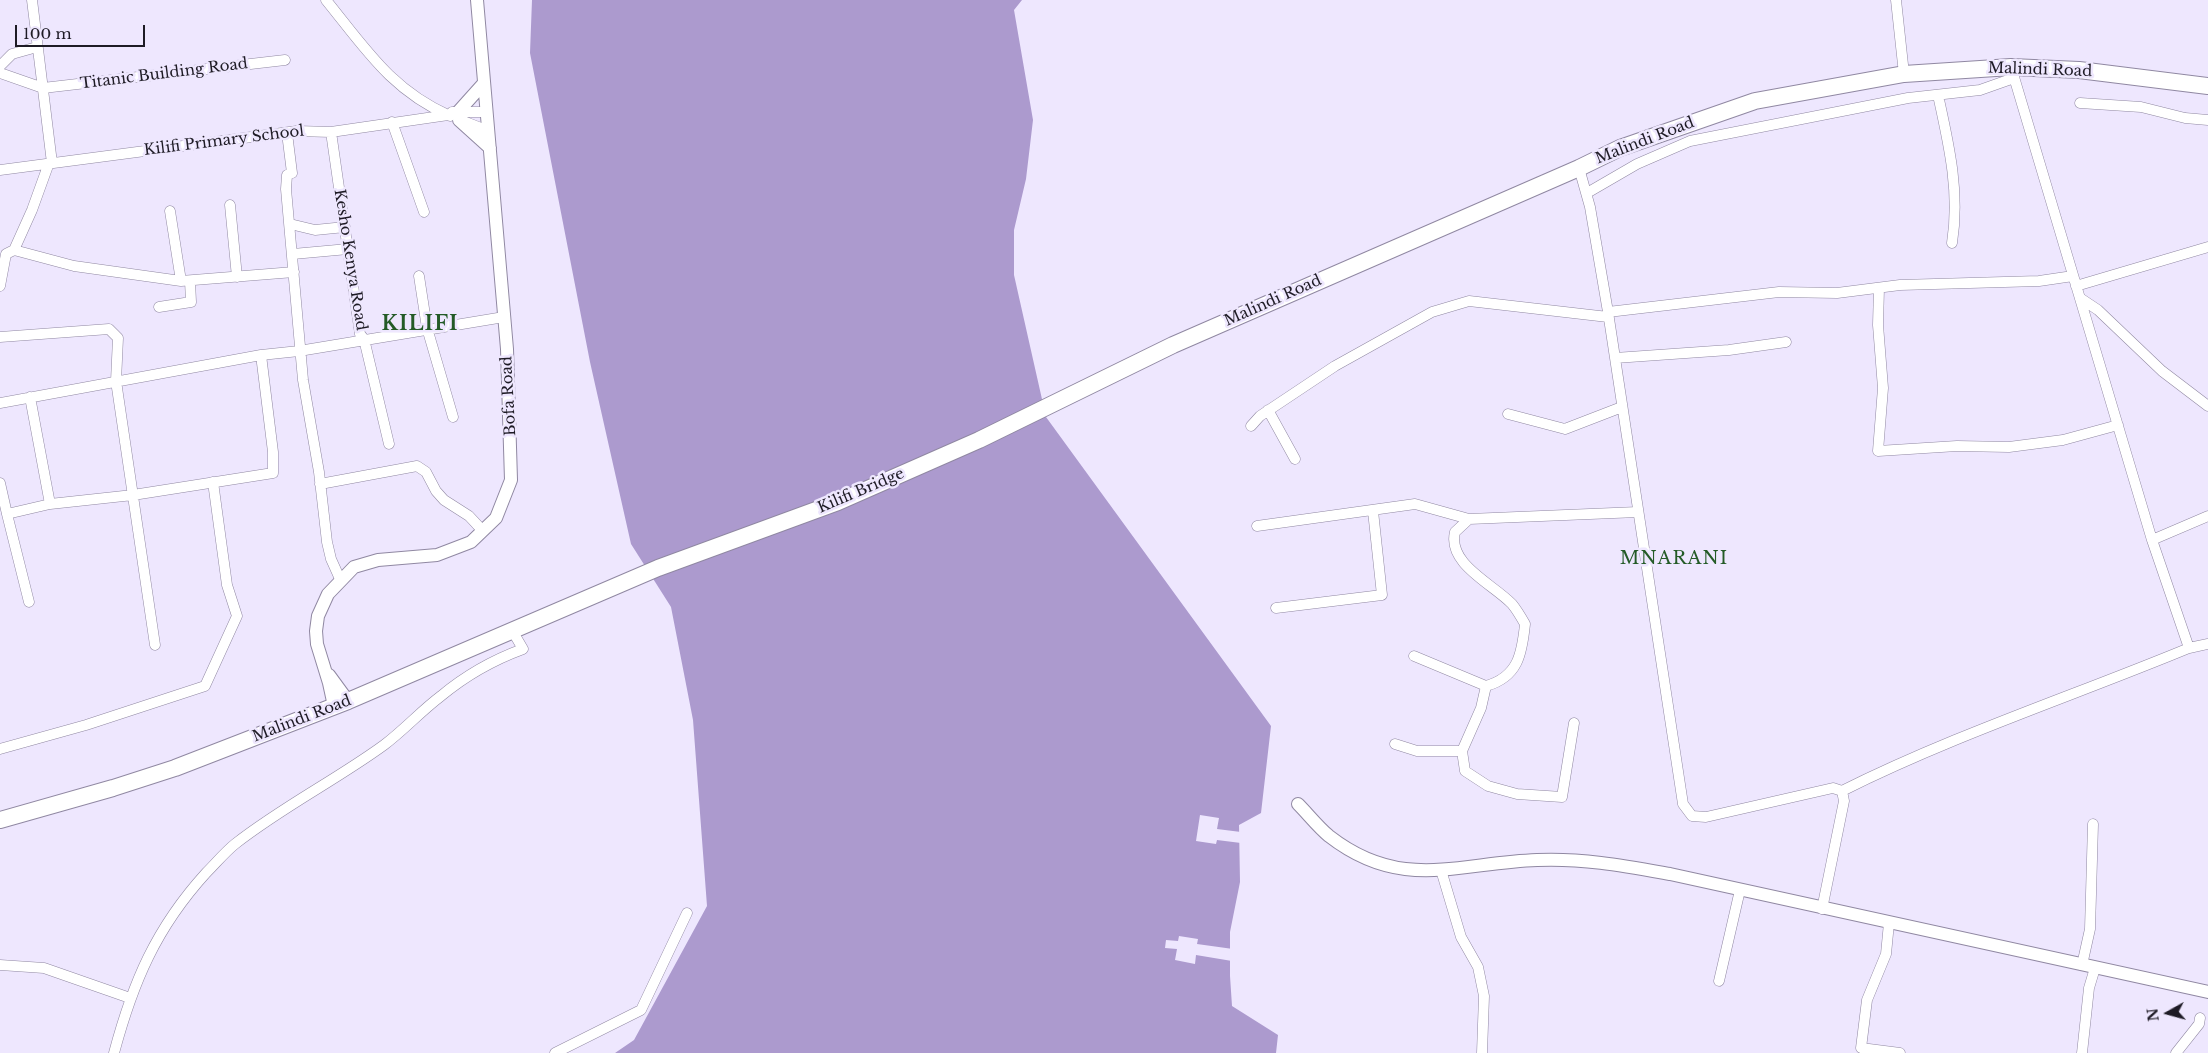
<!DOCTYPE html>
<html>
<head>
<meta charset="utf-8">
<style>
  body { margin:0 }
  #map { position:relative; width:2208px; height:1053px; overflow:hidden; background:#eee7fe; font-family:"Libre Baskerville",serif }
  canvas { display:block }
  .north { position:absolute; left:2143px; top:988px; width:50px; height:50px; -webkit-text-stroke:4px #eee7fe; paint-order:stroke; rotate:263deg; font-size:14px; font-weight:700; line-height:20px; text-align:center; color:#1e1b25 }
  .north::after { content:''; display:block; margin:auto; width:18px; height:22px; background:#1e1b25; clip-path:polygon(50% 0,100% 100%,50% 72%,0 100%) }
  .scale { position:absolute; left:15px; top:25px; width:130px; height:22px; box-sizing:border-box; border:2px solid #1e1b25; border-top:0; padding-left:6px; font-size:15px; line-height:18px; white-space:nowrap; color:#1e1b25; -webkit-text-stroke:4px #eee7fe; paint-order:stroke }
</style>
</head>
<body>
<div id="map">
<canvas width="2208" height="1053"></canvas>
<div class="north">N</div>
<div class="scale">100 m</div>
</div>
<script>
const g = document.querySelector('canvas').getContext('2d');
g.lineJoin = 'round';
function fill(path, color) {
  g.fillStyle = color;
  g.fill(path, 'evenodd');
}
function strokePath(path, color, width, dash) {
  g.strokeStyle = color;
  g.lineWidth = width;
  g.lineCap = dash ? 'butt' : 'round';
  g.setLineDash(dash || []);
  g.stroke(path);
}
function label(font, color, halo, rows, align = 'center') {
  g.font = font + ' "Libre Baskerville",serif';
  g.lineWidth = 5;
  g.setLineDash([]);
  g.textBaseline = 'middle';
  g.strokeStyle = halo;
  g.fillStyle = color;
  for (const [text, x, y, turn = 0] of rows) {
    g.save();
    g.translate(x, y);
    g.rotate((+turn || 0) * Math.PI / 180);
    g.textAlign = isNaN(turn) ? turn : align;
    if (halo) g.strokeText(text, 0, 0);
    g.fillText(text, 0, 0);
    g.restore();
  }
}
const water = new Path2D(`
  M532 0H1022L1014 10 1033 120 1026 179 1014 230V275L1046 417 1271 726 1261 813 1239 825 1240 882 1230 932V976L1232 1006 1278 1035 1276 1053H615L634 1040 707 906 693 720 671 607 631 544 590 362 530 53Z`);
const pier = new Path2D(`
  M1200 815 1219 818 1217 829 1241 832V843L1217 840 1216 844 1196 841Z
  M1179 936 1198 939 1197 944 1233 949 1232 961 1196 955 1195 964 1175 960 1177 949 1165 948 1166 940 1178 941Z`);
const minor = new Path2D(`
  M32 0 52 163
  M326 0C365 48 391 90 450 116
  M1896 0 1904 74
  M0 66 12 54 37 47
  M2011 67 2152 540 2189 648 2208 644
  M0 73 43 88 285 60
  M1938 95C1949 145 1960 192 1952 243
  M2080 103 2141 107 2185 118 2208 120
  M452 112H485
  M463 121 486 130
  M392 122 424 212
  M331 132 360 334 364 339 389 444
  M287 133 292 173 287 175 286 189 303 380 319 472 327 542 331 559 340 579
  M1579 168 1590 207 1608 312 1683 804 1692 816 1706 817 1833 788 1842 791 1844 801 1822 909
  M0 170 297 131 331 132 448 115
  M1587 193 1637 164 1690 141 1908 98 1980 90 2014 78
  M230 205 237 277
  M170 211 181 281
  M290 224 315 230 345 227
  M14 250 74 266 181 281 294 272
  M293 254 348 249
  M419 276 427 328 453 417
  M0 286 6 254 14 250 32 210 49 163
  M2076 286 2208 247
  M1879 288 1878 325 1883 388 1878 451 1957 446 2009 447 2063 440 2118 425
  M2080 298 2098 310 2162 371 2208 406
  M159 307 191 302 190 281
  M1608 312 1779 292 1837 293 1900 285 2039 281 2073 276
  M0 337 109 329 118 338 116 381 155 645
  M1615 358 1729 350 1786 342
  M0 403 261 355 299 351 504 317
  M1268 410 1295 459
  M1508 414 1565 429 1622 407
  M1251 426 1260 416 1335 366 1432 312 1469 301 1608 317
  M0 483 7 514 50 504 30 397
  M320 484 417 466 426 472 436 491 444 500 469 516 483 531
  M50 504 133 495 273 473V452L261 355
  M7 514 29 602
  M1257 526 1415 504 1469 519
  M2152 540 2208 516
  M1276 608 1382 595 1373 511
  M1414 656 1486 686
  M1395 744 1417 751H1462L1481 708 1486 686C1518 677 1522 654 1525 624 1521 617 1517 610 1512 604 1493 584 1447 564 1455 532L1469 519 1638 512
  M0 749 86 725 205 686 237 616 227 585 213 482
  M1462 751 1465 771 1488 786 1517 794 1562 797 1574 723
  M1842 791C1954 735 2073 696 2189 648
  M1441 870 1461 937 1478 967 1484 996 1482 1053
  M1889 923 1886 954 1867 1000 1861 1048 1900 1053
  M0 965 44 968 130 998
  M2082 965 2090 929 2093 824
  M1719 981 1740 890
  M114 1053C133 982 156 928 206 873 216 863 225 852 235 844 282 807 336 780 384 745 404 730 421 711 441 696 465 676 493 660 523 649L513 632
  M555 1053 641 1010 687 913
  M2082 1053 2089 988 2095 968
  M2176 1053 2199 1024 2200 1018`);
const tertiary = new Path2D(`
  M458 112 484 83
  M459 120 490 148
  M329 675 348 701
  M334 706 329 683 317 644 316 631 318 616 328 594 354 567 378 560 437 555 471 542 496 518 511 480 507 349 477 0
  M1298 804C1308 814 1318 827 1329 836 1401 892 1457 863 1537 860 1583 858 1625 866 1670 874L2208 992`);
const trunk = new Path2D(`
  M0 820 113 788 175 768 348 701 658 568 838 502 979 440 1173 345 1579 168 1620 148 1755 101 1904 74 2011 67 2079 70 2208 86`);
const streetNames = [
  ["Malindi Road",2040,70,2],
  ["Titanic Building Road",164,74,-7],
  ["Kilifi Primary School",224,141,-7],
  ["Malindi Road",1645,141,-21],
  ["Kesho Kenya Road",350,260,81],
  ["Malindi Road",1273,301,-24],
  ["Bofa Road",509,396,-93],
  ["Kilifi Bridge",861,491,-23],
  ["Malindi Road",302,719,-21]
];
const quarterNames = [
  ["MNARANI",1674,559]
];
const districtNames = [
  ["KILIFI",420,324]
];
fill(water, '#ac9ace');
fill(pier, '#eee7fe');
strokePath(minor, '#9088a2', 11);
strokePath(tertiary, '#9088a2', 14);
strokePath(trunk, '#9088a2', 18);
strokePath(minor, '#fff', 10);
strokePath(tertiary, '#fff', 12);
strokePath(trunk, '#fff', 16);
label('15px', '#1e1b25', '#eee7fe', streetNames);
g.letterSpacing = '1px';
label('18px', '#245b27', '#eee7fe', quarterNames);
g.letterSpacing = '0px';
g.letterSpacing = '1px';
label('bold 20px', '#245b27', '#eee7fe', districtNames);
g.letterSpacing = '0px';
</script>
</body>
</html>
